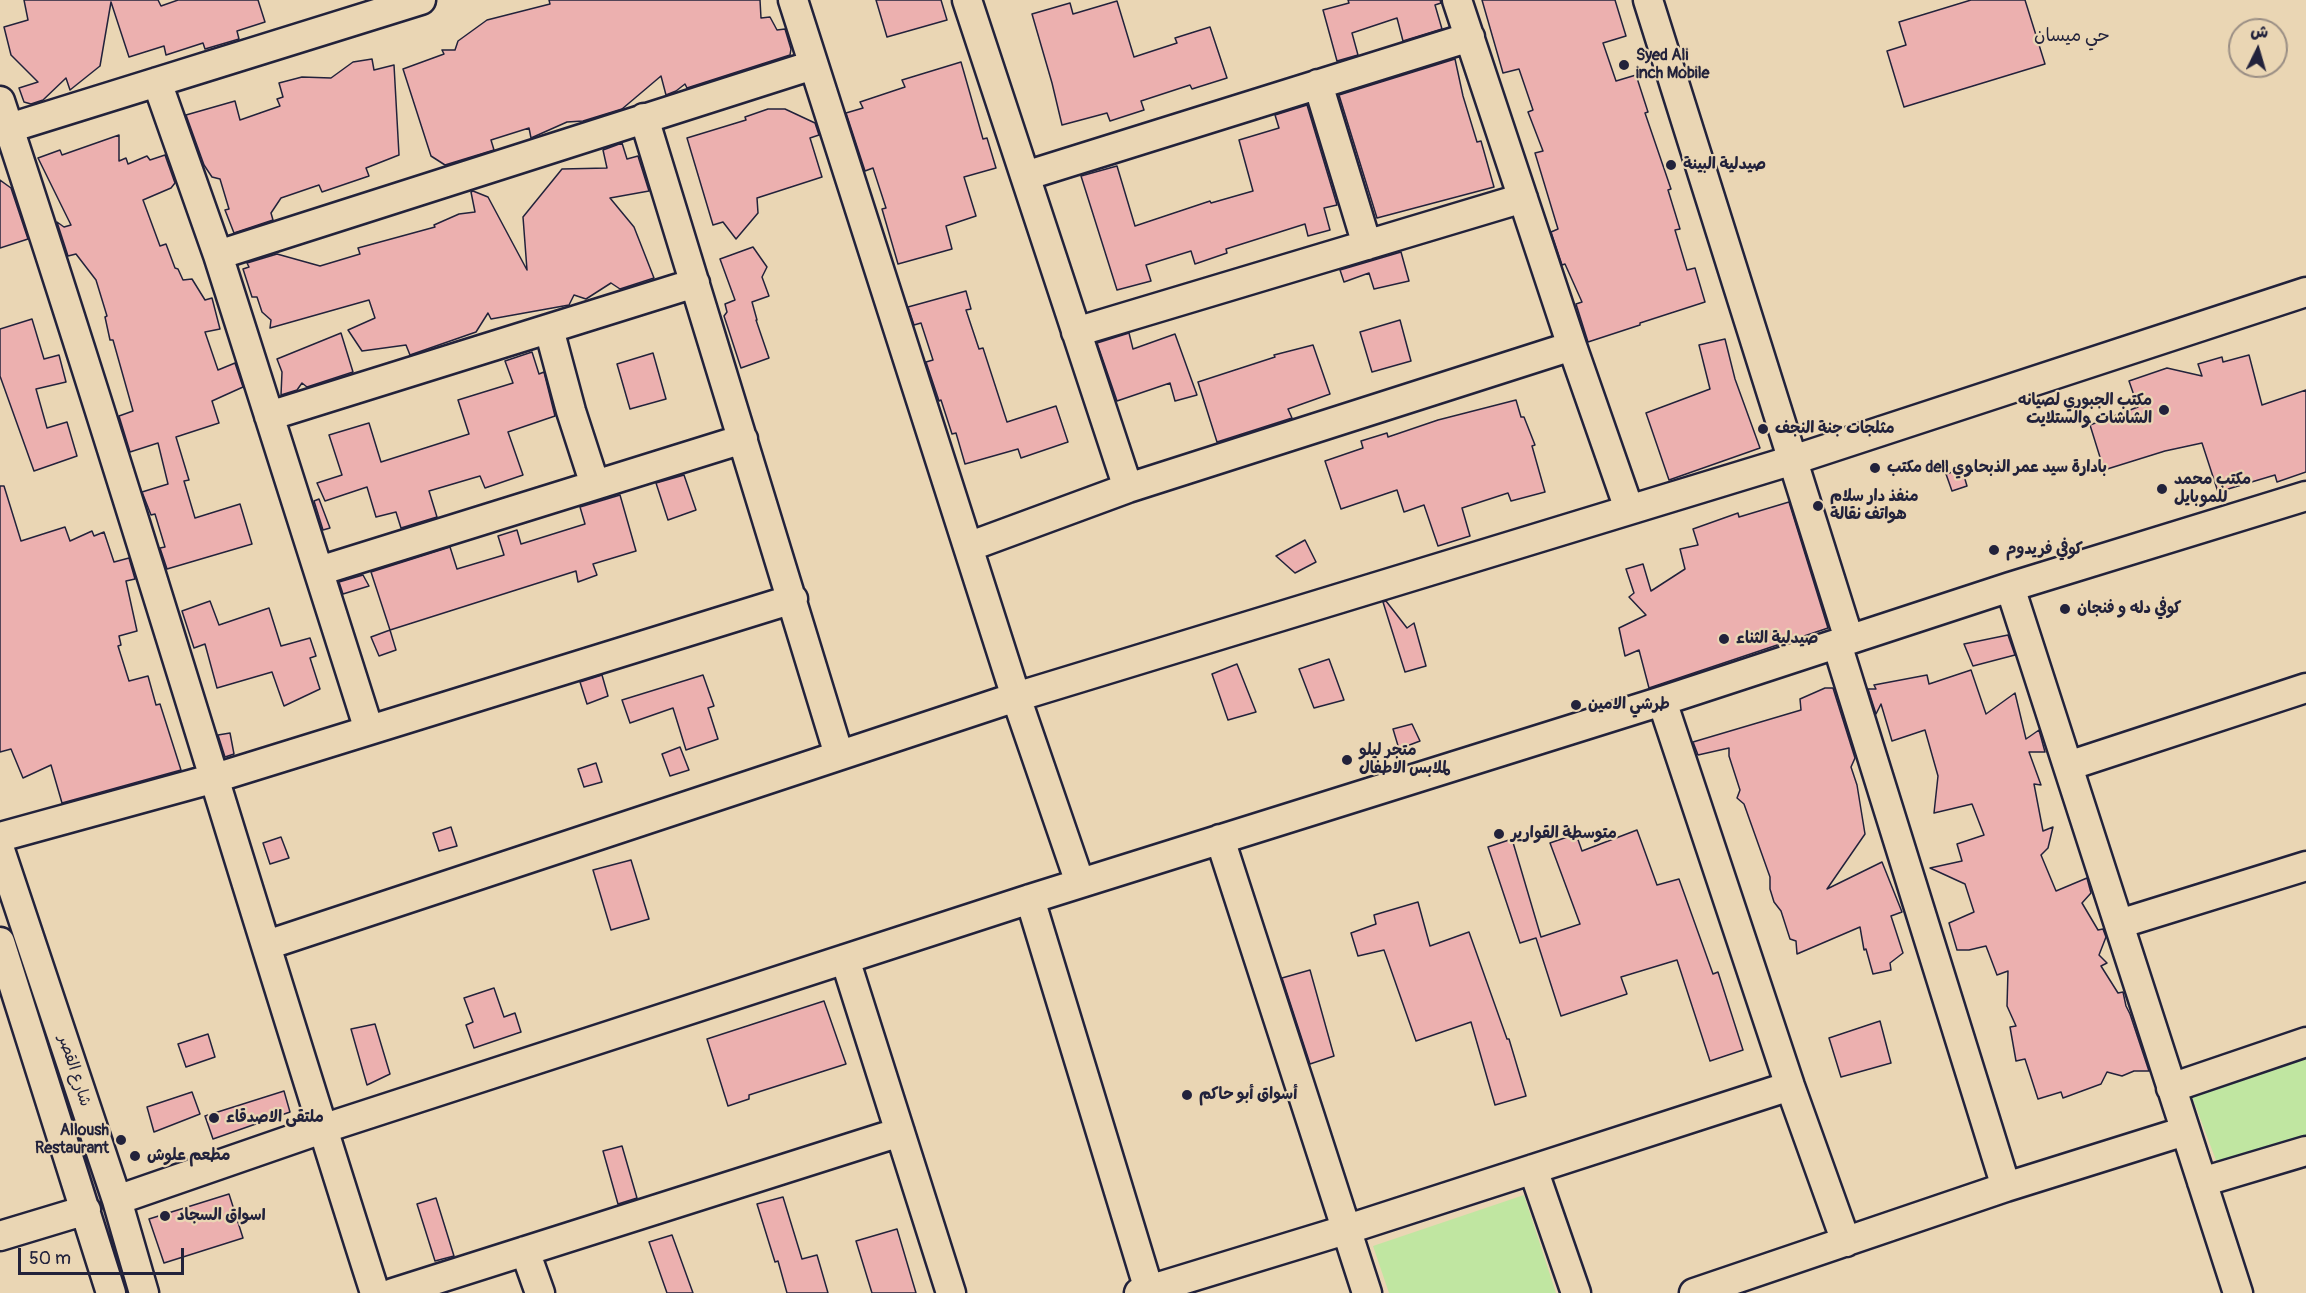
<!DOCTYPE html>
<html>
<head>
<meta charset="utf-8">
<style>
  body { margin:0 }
  #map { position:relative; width:2306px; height:1293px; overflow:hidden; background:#ead6b4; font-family:Pangolin,"Playpen Sans Arabic",sans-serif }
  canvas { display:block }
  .north { position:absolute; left:2228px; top:18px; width:60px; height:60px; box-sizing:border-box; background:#ead6b4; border:2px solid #9a8e84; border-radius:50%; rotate:5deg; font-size:16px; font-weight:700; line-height:24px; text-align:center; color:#22223b }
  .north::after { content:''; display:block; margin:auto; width:21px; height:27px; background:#22223b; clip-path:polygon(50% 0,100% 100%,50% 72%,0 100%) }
  .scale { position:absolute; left:18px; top:1248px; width:166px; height:27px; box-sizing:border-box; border:3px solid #22223b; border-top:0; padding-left:8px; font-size:18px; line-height:21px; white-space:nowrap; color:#22223b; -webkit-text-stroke:4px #ead6b4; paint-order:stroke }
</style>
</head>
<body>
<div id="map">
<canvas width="2306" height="1293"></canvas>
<div class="north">ش</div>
<div class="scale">50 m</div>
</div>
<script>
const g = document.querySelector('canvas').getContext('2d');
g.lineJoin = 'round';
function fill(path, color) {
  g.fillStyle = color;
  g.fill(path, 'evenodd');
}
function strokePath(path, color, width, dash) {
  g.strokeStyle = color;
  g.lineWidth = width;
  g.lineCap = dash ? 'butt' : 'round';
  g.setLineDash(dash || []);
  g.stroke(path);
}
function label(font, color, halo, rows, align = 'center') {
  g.font = font + ' Pangolin,"Playpen Sans Arabic",sans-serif';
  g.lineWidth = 4.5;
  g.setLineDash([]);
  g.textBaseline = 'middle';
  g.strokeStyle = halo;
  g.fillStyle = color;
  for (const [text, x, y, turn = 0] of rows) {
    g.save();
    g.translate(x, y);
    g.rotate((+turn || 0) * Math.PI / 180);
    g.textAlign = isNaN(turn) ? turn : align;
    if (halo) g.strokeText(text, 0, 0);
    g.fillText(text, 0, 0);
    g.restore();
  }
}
const green = new Path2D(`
  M2306 1059V1136L2217 1163 2191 1094Z
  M1524 1195 1556 1293H1389L1373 1246Z`);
const building = new Path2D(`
  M24 0H158L161 6 178 0H258L265 22 237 31 239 39 205 49 203 43 166 55 164 46 129 57 111 2 100 66 70 90 66 78 43 100 31 104 24 102 19 88 38 82 11 55 4 27 28 20Z
  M549 0H760L761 18 770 17 777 30 785 29 791 49 790 55 687 88 685 84 676 91 666 95 661 76 622 109 583 121 567 122 531 138 529 128 491 140 494 150 445 165 431 156 403 69 444 54 442 50H455L458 41 487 20 550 4Z
  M876 0H941L947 20 887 37Z
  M1348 0H1440L1441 3 1435 5 1442 29 1403 41 1397 18 1352 33 1358 55 1337 61 1323 10 1349 3Z
  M1482 0H1615L1626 36 1603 43 1616 81 1636 75 1648 112 1645 113 1671 189 1668 190 1680 229 1675 230 1687 270 1695 268 1705 302 1640 323V325L1588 342 1576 304 1582 302 1565 264 1562 265 1551 232 1558 229 1535 153 1543 151 1528 112 1533 110 1519 69 1503 73Z
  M1971 0H2025L2045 64 1904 107 1887 51 1906 45 1899 22Z
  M1117 1 1134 57 1177 43 1175 38 1210 27 1227 78 1192 89 1190 85 1141 101 1144 110 1110 121 1107 113 1062 125 1052 83 1032 14 1070 3 1073 14Z
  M372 59 374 70 394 65 399 155 366 168 369 176 322 192 319 185 281 198 271 213 273 220 234 233 225 210 229 209 220 179 212 177 204 165 186 115 235 101 240 120 280 106 277 99 283 97 279 83 302 77 331 78 353 62Z
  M1455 59 1463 96 1477 142 1481 141 1494 187 1377 218 1339 95Z
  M961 62 983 139 987 138 996 168 964 177 976 216 946 226 952 249 898 264 882 209 886 208 873 168 865 171 846 113 863 108 860 102 905 87 902 80Z
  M1307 105 1337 205 1324 208 1330 230 1308 236 1305 224 1226 249 1227 253 1195 264 1191 251 1146 265 1151 281 1117 290 1081 176 1117 166 1135 226 1210 201 1211 203 1253 191 1239 140 1279 128 1275 115Z
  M768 109H785L815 123 819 135 810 138 822 177 757 198 758 213 736 239 723 222 713 225 687 138 746 120 745 117Z
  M119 135V161L126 158 128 164 147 156 150 160 165 155 175 183 171 188 143 200 160 246 166 244 175 268 178 269 183 280 192 279 205 300 212 298 220 329 205 332 218 370 235 363 243 387 212 401 219 423 176 437 189 480 184 481 195 518 240 504 252 544 167 569 160 548 165 547 155 514 151 515 142 492 168 484 158 443 130 452 119 416 133 411 113 340H110L105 317 107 316 96 280 76 254 68 256 57 222 64 227 71 225 38 158 60 150 62 155Z
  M622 143 627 159 638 156 649 191 610 198 634 227 654 278 620 289 611 283 586 299 574 295 569 305 491 319 488 313 476 332 410 355 406 345 362 351 348 330 375 318 369 300 270 328 271 320 262 312 257 297H252L243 269 249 267 247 263 277 254 320 266 360 254 358 248 435 227 434 225 459 214 475 212 471 192 473 191 488 197 527 270 523 217 562 169 607 168 603 150Z
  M0 180 11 188 28 239 0 248Z
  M753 247 767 267 762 277 769 296 752 302 757 320H756L769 358 741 368 724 316 727 312 725 304 735 300 720 259Z
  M1401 252 1409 281 1374 289 1369 273 1344 282 1340 270Z
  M966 291 971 309 966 310 979 349 983 348 1007 422 1056 406 1068 442 1021 458 1018 449 965 464 956 433 952 434 941 400 939 401 926 362 933 360 921 323 914 325 908 307Z
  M32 319 44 359 59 355 66 382 36 389 47 428 67 422 77 456 34 471 0 376V329Z
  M1400 320 1411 361 1372 372 1360 332Z
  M341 333 353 372 307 387 302 383 297 390 281 395 282 372 277 359Z
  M1129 333 1133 349 1175 334 1197 395 1175 401 1170 383 1117 401 1097 343Z
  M1725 339 1735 379 1760 448 1669 480 1646 413 1710 389 1699 345Z
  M1313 345 1330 394 1288 409 1292 418 1217 442 1198 382 1275 357 1274 355Z
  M532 352 539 374 544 372 555 416 508 432 523 475 485 488 480 476 429 491 437 517 401 528 396 512 376 517 367 487 325 501 317 483 342 475 329 435 369 423 381 462 469 434 458 400 513 383 505 361Z
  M653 353 666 399 630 409 617 364Z
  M2249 355 2262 405 2306 390V472L2277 482 2275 475 2218 492 2202 443 2165 451 2104 470 2090 425 2138 407 2129 381 2167 368 2202 376 2198 364 2222 357 2223 362Z
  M1516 400 1521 417H1524L1535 445 1532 446 1545 492 1511 501 1508 493 1462 508 1470 536 1438 546 1424 505 1404 512 1397 490 1341 509 1325 461 1363 448 1361 441 1387 433 1388 437 1438 420Z
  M1962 469 1967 486 1952 491 1946 474Z
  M684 475 696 510 668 520 656 483Z
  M0 486H4L21 541 65 527 70 541 92 531 94 536 104 532 114 562 129 558 135 579 126 581 137 631 119 636 121 645 118 646 129 681 148 676 156 705 160 704 181 770 62 803 51 765 23 778 11 749 0 752Z
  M620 495 636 551 593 564 597 575 578 582 576 571 390 630 371 572 450 547 457 569 504 555 498 536 517 530 521 544 585 524 580 507Z
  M319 499 330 528 323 530 314 501Z
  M1789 502 1828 628 1649 688 1639 650 1625 656 1619 628 1646 615 1629 597 1634 593 1626 569 1643 564 1651 591 1685 569 1680 549 1698 545 1693 529 1738 513 1739 517Z
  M1305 540 1316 562 1295 573 1276 556Z
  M363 575 369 586 343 594 339 582Z
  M210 601 219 625 269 608 281 646 310 638 316 656 310 658 320 689 284 706 272 672 217 688 205 644 194 648 182 611Z
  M1386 601 1407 628 1414 623 1426 666 1405 672 1383 602Z
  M390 630 396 650 379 656 371 637Z
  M2008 635 2015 655 1973 666 1964 644Z
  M1329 659 1344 700 1314 708 1299 669Z
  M1237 664 1256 712 1228 720 1212 674Z
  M1971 670 1986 714 2015 693 2026 739 2039 730 2045 752H2029L2041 785 2034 784 2043 831 2053 827 2048 848 2041 855 2056 891 2087 878 2091 893 2082 903 2098 930 2103 929 2106 937 2099 955 2107 963 2101 966 2118 993 2123 992 2126 1006 2130 1014 2149 1071H2134L2122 1076 2107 1072 2101 1084 2063 1098 2061 1092 2038 1099 2025 1059 2016 1061 2010 1027 2016 1026 2007 1006 2008 971 1997 975 1986 946 1969 950H1957L1949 923 1974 912 1965 884 1930 868 1962 861 1957 844 1984 835 1972 804 1934 813 1938 776 1925 730 1892 741 1881 704 1876 714 1868 689H1876L1874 685 1927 675 1929 684Z
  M602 675 608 696 587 704 580 682Z
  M703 675 714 706 708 708 718 739 686 750 673 708 630 723 622 700Z
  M1825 688H1833L1855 758 1851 767 1857 785 1865 834 1827 889 1882 862 1902 912 1891 916 1903 953 1890 963 1891 970 1873 974 1866 949 1864 950 1860 927 1797 954 1796 941 1790 939 1781 911 1774 902 1770 889V877L1744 804 1737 798 1740 790 1729 756V748L1698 755 1693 742 1801 710 1800 699Z
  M1412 724 1420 741 1399 749 1393 729Z
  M230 733 234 754 225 757 218 735Z
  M680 747 689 770 670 776 662 754Z
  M596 763 602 782 584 787 578 769Z
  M451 827 457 846 439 851 433 833Z
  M1637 830 1657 885 1679 879 1713 974 1718 972 1743 1050 1710 1061 1677 960 1621 977 1627 994 1561 1016 1536 938 1520 943 1488 847 1512 839 1541 937 1580 924 1550 843 1576 834 1582 851Z
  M281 837 289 858 270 864 263 843Z
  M631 860 649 919 611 930 593 870Z
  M1418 902 1430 946 1469 932 1507 1039H1509L1526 1096 1495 1105 1471 1022 1416 1041 1384 950 1358 956 1351 933 1376 924 1374 915Z
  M1310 970 1334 1056 1310 1064 1282 978Z
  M494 988 504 1017 515 1013 521 1032 474 1048 466 1025 473 1022 464 998Z
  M824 1001 846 1064 749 1095V1099L728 1106 707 1039Z
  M1880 1021 1891 1063 1841 1077 1829 1038Z
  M375 1024 390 1074 367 1085 351 1029Z
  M208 1034 215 1057 186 1067 178 1044Z
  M284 1091 290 1112 213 1139 205 1116Z
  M192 1092 200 1114 154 1132 147 1107Z
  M622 1146 637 1198 618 1204 603 1151Z
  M229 1194 243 1238 164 1263 149 1219Z
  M783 1197 802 1259 817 1255 828 1293H787L778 1261 775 1262 757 1204Z
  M436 1198 454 1256 435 1261 417 1204Z
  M897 1229 916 1293H872L856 1241Z
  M672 1235 693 1293H667L649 1242Z`);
const minor = new Path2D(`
  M793 0 1016 697 1080 883
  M967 0 1128 488
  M1457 0 1572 346 1629 509
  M1648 0 1849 639
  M157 82 218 255 369 730
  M1318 84 1367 245
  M0 101C131 497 248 896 375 1293
  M644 118 839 755
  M0 131 421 0
  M1025 176 1470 37
  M218 255 813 65
  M549 329 571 411 595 485
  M1076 332 1523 198
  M269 416 695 283
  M968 547 1128 488 1572 346
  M319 571 743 439
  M2010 587 2238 1293
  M1837 644 2006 1187
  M1662 701 1790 1086 1846 1242
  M2068 766 2306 688
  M0 837 215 778 793 599
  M1220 839 1367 1293
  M0 850 117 1200 144 1293
  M1030 899 1149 1290
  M2119 924 2306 866
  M0 942 111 1293
  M267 945 1016 697 1793 460 2306 292
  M845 959 951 1293
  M2171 1088 2306 1042
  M1533 1169 1576 1293
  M2202 1182 2306 1151
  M117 1200 322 1129 1030 899 1662 701 2010 587 2306 496
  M0 1236 86 1210
  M525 1251 540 1293
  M393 1293 900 1132
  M1139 1293 1345 1230 1790 1086
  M1694 1293 2006 1187 2185 1131`);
const markers = [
  [1624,65,6,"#22223b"],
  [1671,165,6,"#22223b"],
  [2164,410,6,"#22223b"],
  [1763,429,6,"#22223b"],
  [1875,468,6,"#22223b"],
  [2162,489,6,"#22223b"],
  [1818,506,6,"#22223b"],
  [1994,550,6,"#22223b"],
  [2065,609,6,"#22223b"],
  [1724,639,6,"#22223b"],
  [1576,705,6,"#22223b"],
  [1347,760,6,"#22223b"],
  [1499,834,6,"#22223b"],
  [1187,1095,6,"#22223b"],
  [214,1118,6,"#22223b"],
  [121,1140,6,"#22223b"],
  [135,1156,6,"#22223b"],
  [165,1216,6,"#22223b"]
];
const poiNames = [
  ["Syed Ali",1636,56],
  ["inch Mobile",1636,74],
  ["صيدلية البينة",1683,165],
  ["مكتب الجبوري لصيانه",2152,401,"right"],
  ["الشاشات والستلايت",2152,419,"right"],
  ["مثلجات جنة النجف",1775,429],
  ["مكتب dell بادارة سيد عمر الذبحاوي",1887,468],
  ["مكتب محمد",2174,480],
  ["للموبايل",2174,498],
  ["منفذ دار سلام",1830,497],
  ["هواتف نقالة",1830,515],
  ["كوفي فريدوم",2006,550],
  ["كوفي دله و فنجان",2077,609],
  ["صيدلية الثناء",1736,639],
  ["طرشي الامين",1588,705],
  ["متجر ليلو",1359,751],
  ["لملابس الاطفال",1359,769],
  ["متوسطة القوارير",1511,834],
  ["أسواق أبو حاكم",1199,1095],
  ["ملتقى الاصدقاء",226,1118],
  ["Alloush",109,1131,"right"],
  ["Restaurant",109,1149,"right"],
  ["مطعم علوش",147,1156],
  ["اسواق السجاد",177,1216]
];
const streetNames = [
  ["شارع القصر",74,1071,72]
];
const neighbourhoodNames = [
  ["حي ميسان",2072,36]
];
fill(green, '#c0e6a1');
fill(building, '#ecb0af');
strokePath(building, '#22223b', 1.5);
strokePath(minor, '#22223b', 33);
strokePath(minor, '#ead6b4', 28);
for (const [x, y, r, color] of markers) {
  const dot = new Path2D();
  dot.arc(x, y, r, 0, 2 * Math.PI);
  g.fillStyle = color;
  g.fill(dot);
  strokePath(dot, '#ead6b4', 2);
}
label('bold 16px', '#22223b', '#ead6b4', poiNames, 'left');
label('16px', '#22223b', '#ead6b4', streetNames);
label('18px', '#22223b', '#ead6b4', neighbourhoodNames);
</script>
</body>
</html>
